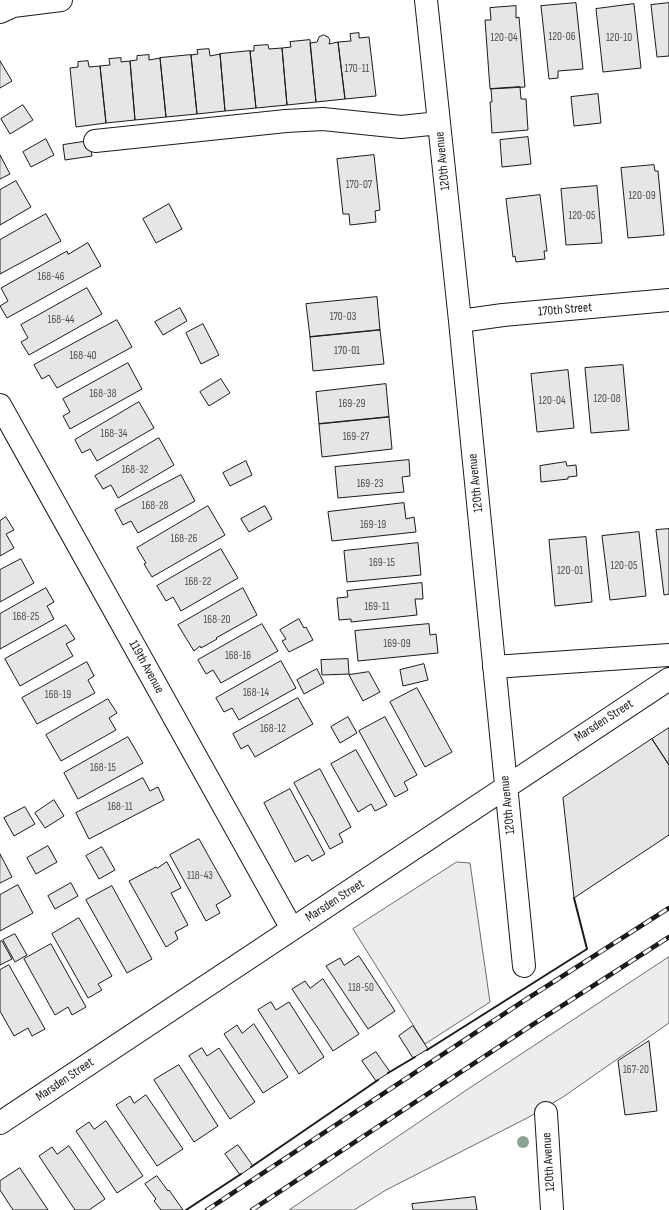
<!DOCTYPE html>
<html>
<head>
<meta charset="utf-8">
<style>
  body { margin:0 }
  canvas { display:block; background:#fff }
</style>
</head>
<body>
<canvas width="669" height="1210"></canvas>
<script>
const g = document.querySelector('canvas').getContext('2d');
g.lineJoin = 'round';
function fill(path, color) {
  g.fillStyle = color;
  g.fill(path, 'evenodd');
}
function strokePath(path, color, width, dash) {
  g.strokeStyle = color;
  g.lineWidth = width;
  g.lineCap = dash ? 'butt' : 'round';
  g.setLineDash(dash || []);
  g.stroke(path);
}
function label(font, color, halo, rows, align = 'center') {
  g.font = font + ' "Sofia Sans Condensed",sans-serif';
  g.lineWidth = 3;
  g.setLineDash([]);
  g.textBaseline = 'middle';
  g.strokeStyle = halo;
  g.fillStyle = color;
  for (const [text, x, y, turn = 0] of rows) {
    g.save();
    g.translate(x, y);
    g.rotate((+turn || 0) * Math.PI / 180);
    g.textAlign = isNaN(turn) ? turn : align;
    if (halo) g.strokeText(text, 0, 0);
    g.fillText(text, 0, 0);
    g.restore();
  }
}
const built = new Path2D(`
  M457 862 470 863 490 1002 425 1044 353 929Z
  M669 957V1023L563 1097 529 1117 386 1190 354 1210H289L468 1089Z`);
const building = new Path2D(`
  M576 3 583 69 558 71V78L549 79 541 6Z
  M669 3V56L657 57 651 5Z
  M634 4 641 68 603 72 596 9Z
  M516 6V18L519 17 525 87 490 89 485 20H491L490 8Z
  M359 33V38L369 37 376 96 345 99 338 42 351 41 350 34Z
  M324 35 328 37 330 40 329 44 338 42 345 99 316 102 310 43 317 42 319 37Z
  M310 40 316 102 287 105 282 48 291 47 290 42Z
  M268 45 269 49 282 48 287 105 256 108 250 51H254V46Z
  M209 49 210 56 220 54 225 111 197 114 191 55 198 54 197 50Z
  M250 51 256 108 225 111 220 54Z
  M149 55V60L160 58 166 117 135 120 130 61 137 60V56Z
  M191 55 197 114 166 117 160 58Z
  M121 58V62L130 61 135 120 106 123 100 66 110 65 109 59Z
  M0 61 12 81 0 88Z
  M88 61 89 67 100 66 106 123 76 127 70 68 78 67V62Z
  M520 87 521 99H526L528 130 492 133 490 102H492L491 89Z
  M598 94 601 123 574 126 571 97Z
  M23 105 33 120 10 134 1 119Z
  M528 137 531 164 502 167 500 140Z
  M46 139 54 155 31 167 23 152Z
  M89 141 92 156 65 160 63 145Z
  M0 155 10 174 0 179Z
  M374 155 380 210 375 211 376 222 350 225 349 214H343L337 159Z
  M654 165 655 171H658L664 235 628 238 621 168Z
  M16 181 31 207 0 225V190Z
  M597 186 602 243 566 245 561 189Z
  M540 195 547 251H544L545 259 516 262 515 256 513 257 506 199Z
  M169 204 182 229 156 243 143 219Z
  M46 214 61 241 0 274V240Z
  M88 243 101 266 7 318 0 306 8 301 1 288 67 251 68 254Z
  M87 288 102 314 29 355 21 342 28 338 21 325Z
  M377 297 380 330 310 337 306 304Z
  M180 308 187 321 163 335 155 322Z
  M117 320 132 347 57 388 49 375 42 379 34 365Z
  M203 324 219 355 201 364 186 333Z
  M380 330 384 364 313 371 310 337Z
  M128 363 142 389 70 429 63 416 70 412 63 399Z
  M623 365 629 430 591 433 585 368Z
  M568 370 574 428 537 432 531 374Z
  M221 379 230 393 209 406 200 392Z
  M386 384 389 417 319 424 316 392Z
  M139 402 154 428 97 461 90 449 82 453 75 440Z
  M389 417 392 449 322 457 319 424Z
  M159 438 174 465 118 498 111 485 103 489 95 476Z
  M409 460 410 476 402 477 404 492 338 498 335 467Z
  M246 461 252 475 230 486 223 473Z
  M566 462 567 466 576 465 577 476 568 477V479L541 482 540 466Z
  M181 475 195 501 138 533 131 521 123 525 115 510Z
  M404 503 406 519 414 517 416 532 332 541 328 512Z
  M208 506 225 535 152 577 144 564 146 563 137 548Z
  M265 506 272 519 249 532 241 519Z
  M6 517 14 530 6 534 14 548 0 556V521Z
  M669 529V594L664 595 656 530Z
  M639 532 646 596 610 600 602 536Z
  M586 537 592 602 555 606 549 540Z
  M418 543 421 575 347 582 344 551Z
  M221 549 238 578 181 611 173 597 166 601 157 586Z
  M21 559 34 583 0 602V570Z
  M422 583 423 599H415L417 615 351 622V619L339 620 337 598 348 597 347 591Z
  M46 588 54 602 47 606 54 619 0 649V614Z
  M243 588 257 615 216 638 217 639 201 648 200 646 194 651 178 625Z
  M299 619 304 628 306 627 313 640 289 652 282 641 286 639 280 630Z
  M262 624 278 651 221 683 213 670 206 674 198 660Z
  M429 624 430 635 436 634 438 653 358 661 355 631Z
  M66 625 75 639 66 644 73 656 20 686 5 659Z
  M348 659 349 674 322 675 321 660Z
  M281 661 296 688 239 720 232 708 224 712 216 698Z
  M87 662 94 676 88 680 95 693 37 724 22 698Z
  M424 664 428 680 403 686 400 670Z
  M317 669 324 683 304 694 297 680Z
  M369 672 380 692 363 701 349 675Z
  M417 688 452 752 425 767 390 702Z
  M298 698 313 724 255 757 248 745 241 749 233 734Z
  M108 699 117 713 109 718 116 730 61 761 46 735Z
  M348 717 357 733 340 743 331 727Z
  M385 717 417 775 404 782 408 790 395 797 359 731Z
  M669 728V765L652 739Z
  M128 737 143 763 78 799 64 773Z
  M652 739 669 765V835L574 898 563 798Z
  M356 750 387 805 375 811 371 804 358 812 331 764Z
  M320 769 351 827 339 834 343 842 330 849 294 783Z
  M143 778 150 791 158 787 164 800 89 839 76 813Z
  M290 789 325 854 312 861 308 855 295 862 264 803Z
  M54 800 64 816 45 828 35 813Z
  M25 807 35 824 14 836 4 818Z
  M199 839 231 896 216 905 220 913 206 921 170 855Z
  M48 846 57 862 36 874 27 858Z
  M102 847 115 870 99 879 86 856Z
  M0 854 12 877 0 883Z
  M167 862 181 888 171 893 188 925 175 932 178 939 166 947 129 881 156 867 157 868Z
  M71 883 78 896 55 909 48 896Z
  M18 885 33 913 0 931V895Z
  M112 886 152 959 127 973 86 900Z
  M79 918 112 976 98 984 102 990 88 998 52 934Z
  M15 934 27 955 15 962 3 940Z
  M2 941 12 959 0 965V942Z
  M51 944 86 1007 72 1015 68 1007 55 1015 24 959Z
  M359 956 395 1011 368 1029 326 966 340 958 344 965Z
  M9 965 45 1029 32 1036 28 1028 14 1036 0 1011V970Z
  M323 979 359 1034 333 1051 292 989 305 981 310 988Z
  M271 1002 276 1010 289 1002 324 1057 299 1074 258 1010Z
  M254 1024 288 1077 263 1093 224 1034 237 1025 242 1033Z
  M413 1026 428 1049 413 1058 399 1036Z
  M649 1041 657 1111 625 1115 618 1061Z
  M202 1048 207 1056 219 1048 255 1102 230 1119 189 1056Z
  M376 1052 390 1072 376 1081 362 1061Z
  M179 1065 218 1126 194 1142 154 1080Z
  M146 1095 183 1149 157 1166 116 1105 130 1096 134 1103Z
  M106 1121 143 1176 117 1193 76 1131 89 1122 94 1129Z
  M238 1145 253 1166 240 1175 225 1154Z
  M69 1146 105 1199 89 1210H75L39 1156 52 1147 57 1154Z
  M20 1168 48 1210H13L0 1190V1181Z
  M157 1176 168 1191 169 1190 183 1210H161L154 1201 156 1199 145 1184Z
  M475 1197 477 1210H413L412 1204Z`);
const minor = new Path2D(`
  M426 0 460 321 524 966
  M0 12 13 6 61 0
  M95 141 286 121 323 119 401 127 439 123
  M460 321 503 315 669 300
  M0 405 292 929
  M494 667 669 655
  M546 1113 552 1210
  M0 1123 669 679`);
const rail = new Path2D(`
  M207 1210 522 1002 669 908
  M252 1210 529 1027 669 937`);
const wall = new Path2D(`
  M427 1050 587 949 574 898
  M388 1073 415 1057
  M251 1167 378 1080
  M186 1210 241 1174`);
const trees = [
  [523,1142]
];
const numberNames = [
  ["120-06",562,37],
  ["120-04",504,38],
  ["120-10",619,38],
  ["170-11",357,69],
  ["170-07",359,185],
  ["120-09",642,196],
  ["120-05",582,216],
  ["168-46",51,277],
  ["170-03",343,317],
  ["168-44",61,320],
  ["170-01",347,351],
  ["168-40",83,356],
  ["168-38",103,394],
  ["120-08",607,399],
  ["120-04",552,401],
  ["169-29",352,404],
  ["168-34",114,434],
  ["169-27",356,437],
  ["168-32",135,470],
  ["169-23",370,484],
  ["168-28",155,506],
  ["169-19",373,525],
  ["168-26",184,539],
  ["169-15",382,563],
  ["120-05",624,566],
  ["120-01",570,571],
  ["168-22",198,582],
  ["169-11",377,607],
  ["168-25",26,617],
  ["168-20",217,620],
  ["169-09",397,644],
  ["168-16",238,656],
  ["168-14",256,693],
  ["168-19",58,695],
  ["168-12",273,729],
  ["168-15",103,768],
  ["168-11",120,807],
  ["118-43",200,876],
  ["118-50",361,988],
  ["167-20",636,1070]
];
const streetNames = [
  ["120th Avenue",443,161,-96],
  ["170th Street",565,310,-5],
  ["120th Avenue",476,483,-96],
  ["119th Avenue",146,667,61],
  ["Marsden Street",604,721,-33],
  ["120th Avenue",508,805,-96],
  ["Marsden Street",335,901,-33],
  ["Marsden Street",65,1080,-34],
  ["120th Avenue",549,1162,-94]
];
fill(built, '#ededed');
strokePath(built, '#6a6a6a', 1);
fill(building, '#e6e6e6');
strokePath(building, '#1a1a1a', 1);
strokePath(minor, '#1a1a1a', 24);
strokePath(minor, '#fff', 22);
strokePath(rail, '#1a1a1a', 4.5);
strokePath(rail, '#fff', 3, [9]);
strokePath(wall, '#1a1a1a', 2);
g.fillStyle = '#8aa48f';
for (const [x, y] of trees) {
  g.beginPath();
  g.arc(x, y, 6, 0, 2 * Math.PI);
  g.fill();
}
label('11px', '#4d4d4d', null, numberNames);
label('13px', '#1a1a1a', '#fff', streetNames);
</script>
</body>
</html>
